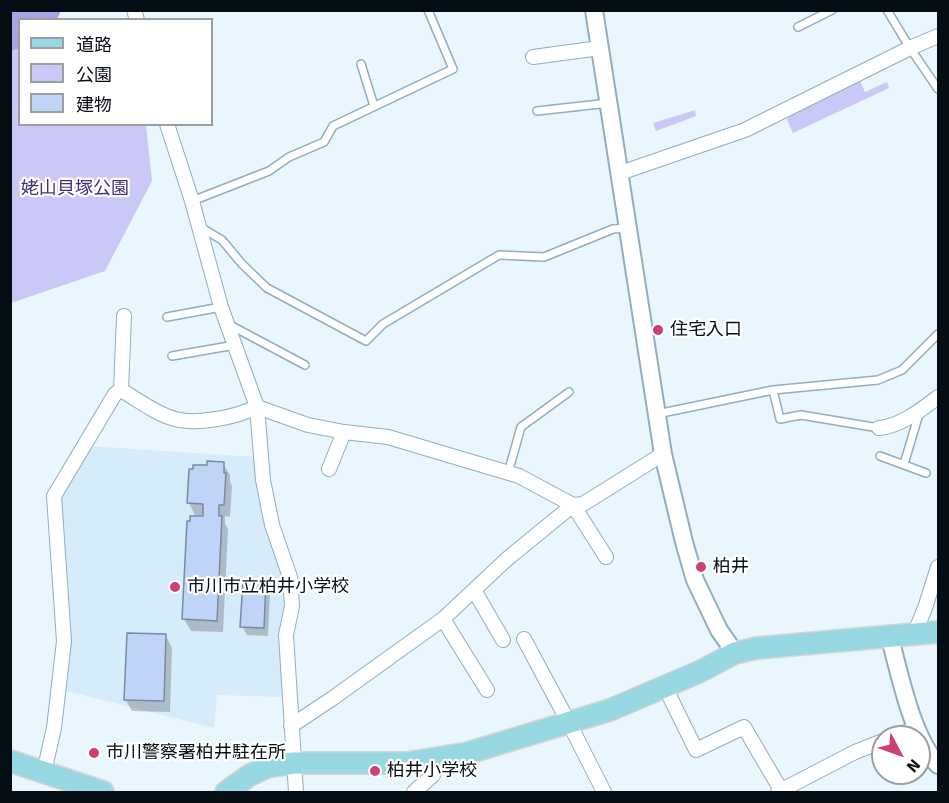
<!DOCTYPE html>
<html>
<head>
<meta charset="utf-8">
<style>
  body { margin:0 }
  #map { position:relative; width:949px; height:803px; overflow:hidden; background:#eaf6fd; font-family:Signika,"Noto Sans JP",sans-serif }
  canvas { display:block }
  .frame { position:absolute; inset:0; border:12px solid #050e14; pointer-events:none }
  .legend { position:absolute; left:18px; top:18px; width:195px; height:108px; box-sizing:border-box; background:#fff; border:2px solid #9b9fa1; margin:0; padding:8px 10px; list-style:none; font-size:18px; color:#050e14 }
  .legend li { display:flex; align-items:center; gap:12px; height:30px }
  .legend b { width:30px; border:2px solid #9b9fa1 }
  .north { position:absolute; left:871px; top:725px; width:60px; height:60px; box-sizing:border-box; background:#fff; border:2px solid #9b9fa1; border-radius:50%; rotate:131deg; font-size:16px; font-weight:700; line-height:24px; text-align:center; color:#050e14 }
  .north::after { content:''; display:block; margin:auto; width:21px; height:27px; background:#cd4172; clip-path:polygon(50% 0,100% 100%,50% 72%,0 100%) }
</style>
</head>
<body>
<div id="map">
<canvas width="949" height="803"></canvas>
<div class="frame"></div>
<ul class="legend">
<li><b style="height:8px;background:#98d8e3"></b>道路</li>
<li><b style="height:16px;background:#cac8f7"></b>公園</li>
<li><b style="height:16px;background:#c0d4f7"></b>建物</li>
</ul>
<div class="north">N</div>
</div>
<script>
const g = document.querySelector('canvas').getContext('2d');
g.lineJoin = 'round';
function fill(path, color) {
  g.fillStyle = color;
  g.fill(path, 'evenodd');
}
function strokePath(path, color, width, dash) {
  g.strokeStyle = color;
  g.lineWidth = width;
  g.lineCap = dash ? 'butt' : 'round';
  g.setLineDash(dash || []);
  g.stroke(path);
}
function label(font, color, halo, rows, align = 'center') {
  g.font = font + ' Signika,"Noto Sans JP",sans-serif';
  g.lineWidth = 4.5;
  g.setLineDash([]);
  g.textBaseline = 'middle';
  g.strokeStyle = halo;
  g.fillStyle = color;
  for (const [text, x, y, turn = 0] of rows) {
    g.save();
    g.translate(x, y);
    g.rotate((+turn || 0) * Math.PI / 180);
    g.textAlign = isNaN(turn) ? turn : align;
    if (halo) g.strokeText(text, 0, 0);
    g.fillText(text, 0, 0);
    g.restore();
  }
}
const built = new Path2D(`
  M89 446 255 457 284 573 286 601 282 630 284 697 217 695 214 728 62 690 59 495Z`);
const green = new Path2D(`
  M10 25 19 29 20 124 146 125 152 181 105 271 14 302 10 301Z
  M860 81 865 92 887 82 889 88 793 133 787 120 789 113Z
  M695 110 696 116 656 131 653 123Z`);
const forest = new Path2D(`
  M11 10H61V11L57 19 20 20 19 48 11 51Z`);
const shadow = new Path2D(`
  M223 464 230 475V482L232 486 230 517 225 516V524L228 529 223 632 191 631 184 619 205 515H195L189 503Z
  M265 584 270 592 268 636 247 635 242 626Z
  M166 636 172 648 170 712 132 711 125 699Z`);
const building = new Path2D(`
  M207 461 224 462V473H226L224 505H219V516H222L217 621 182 619 187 521H190V516H203V504L187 503 189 469H193V465H207Z
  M243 581 266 582 264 628 240 627Z
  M127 633 166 634 164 701 124 700Z`);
const service = new Path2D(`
  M887 10 910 48 938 89
  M798 27 832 10
  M361 64 374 106
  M537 111 609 103
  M192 201 269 171 289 157 324 142 333 126 453 69 428 10
  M200 227 222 240 242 264 267 288 366 341 383 324 499 255 544 257 613 229 629 228
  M167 317 221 307
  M228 324 305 365
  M172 356 235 345
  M773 390 780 419 801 415 879 428
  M657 414 773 390 878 380 902 370 938 334
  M880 456 926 473
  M904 464 919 414
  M508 473 521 427 569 392`);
const minor = new Path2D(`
  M134 10 137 20
  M533 57 600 48
  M167 124 192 201 221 307 257 407 263 480 272 525 290 577 292 606 286 635 296 792
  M620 173 745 130 910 48 938 36
  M121 390C138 400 156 414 175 419 197 425 237 417 257 407L308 425 344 432 388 437 519 476 573 505 583 504 663 454
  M121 390 124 316
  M879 428C901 426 921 410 938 397
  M329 469 344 432
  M474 590 503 640
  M443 619 487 690
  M915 632 925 608 938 567
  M524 639 569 723 604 792
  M665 687 696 750 744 727 781 790
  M291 726 333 698 443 619 507 559 573 505 606 557
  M893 737 916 728
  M44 772 54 728 64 641 54 496 115 394 121 390
  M414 792 433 775 430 760
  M778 792 855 752 883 741`);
const tertiary = new Path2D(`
  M594 10 663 454 684 542 695 580 719 630 735 653
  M889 635C900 674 911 735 938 765`);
const primary = new Path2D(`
  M10 761 103 792
  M226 792 250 775 267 767 293 763H407L468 753 610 710 699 672 735 653 757 648 938 632`);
const markers = [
  [658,330,6,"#cd4172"],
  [701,567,6,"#cd4172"],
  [175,587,6,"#cd4172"],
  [94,753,6,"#cd4172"],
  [375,771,6,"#cd4172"]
];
const parkNames = [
  ["姥山貝塚公園",75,189]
];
const poiNames = [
  ["住宅入口",670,330],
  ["柏井",713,567],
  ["市川市立柏井小学校",187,587],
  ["市川警察署柏井駐在所",106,753],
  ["柏井小学校",387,771]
];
fill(built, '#d6ecfa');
fill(green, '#cac8f7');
fill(forest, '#a8a5e2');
fill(shadow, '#0003');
fill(building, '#c0d4f7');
strokePath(building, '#7b89a1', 1.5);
strokePath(service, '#92adbf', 10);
strokePath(minor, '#92adbf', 16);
strokePath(tertiary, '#92adbf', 20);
strokePath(primary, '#d2d4d5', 24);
strokePath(service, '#fff', 7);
strokePath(minor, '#fff', 14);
strokePath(tertiary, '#fff', 16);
strokePath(primary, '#98d8e3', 21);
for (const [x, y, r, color] of markers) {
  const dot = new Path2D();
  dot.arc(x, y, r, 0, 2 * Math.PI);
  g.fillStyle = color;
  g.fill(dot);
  strokePath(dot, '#fff', 2);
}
label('18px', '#3f337b', '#fff', parkNames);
label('18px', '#050e14', '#fff', poiNames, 'left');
</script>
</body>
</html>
